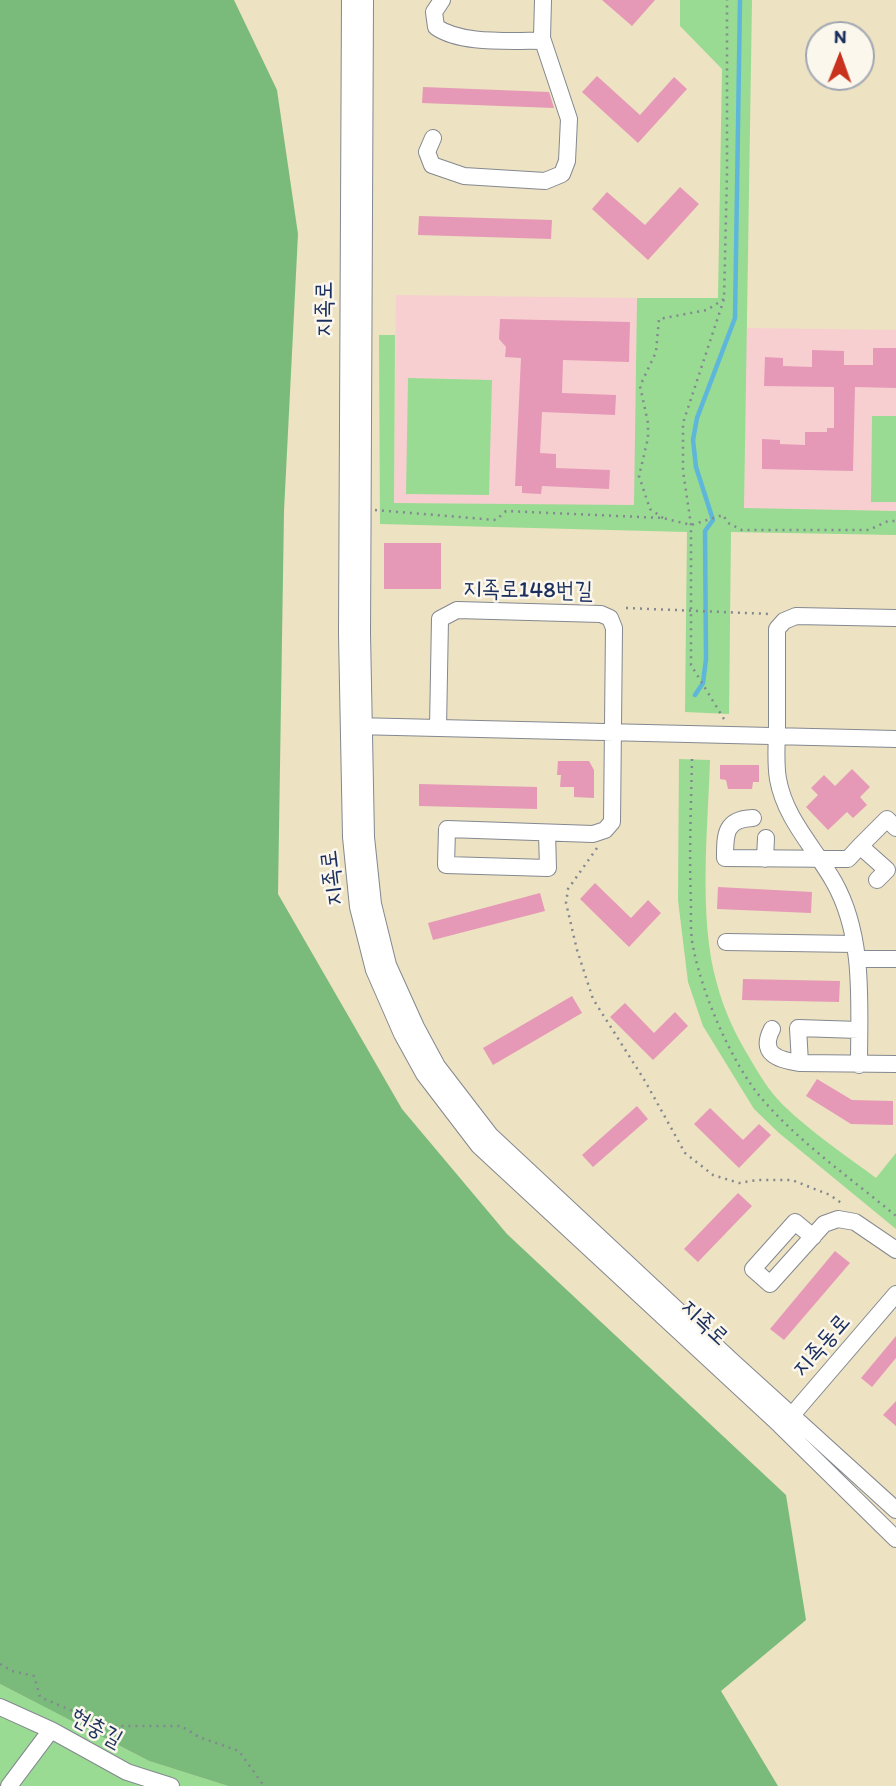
<!DOCTYPE html>
<html>
<head>
<meta charset="utf-8">
<style>
  body { margin:0 }
  #map { position:relative; width:896px; height:1786px; overflow:hidden; background:#ede2c1; font-family:Itim,sans-serif }
  canvas { display:block }
  .north { position:absolute; left:805px; top:21px; width:70px; height:70px; box-sizing:border-box; background:#fbf7ec; border:2px solid #a1a7b3; border-radius:50%; rotate:1deg; font-size:19px; font-weight:700; line-height:28px; text-align:center; color:#1b2f5e }
  .north::after { content:''; display:block; margin:auto; width:24px; height:32px; background:#c8321e; clip-path:polygon(50% 0,100% 100%,50% 72%,0 100%) }
</style>
</head>
<body>
<div id="map">
<canvas width="896" height="1786"></canvas>
<div class="north">N</div>
</div>
<script>
const g = document.querySelector('canvas').getContext('2d');
g.lineJoin = 'round';
function fill(path, color) {
  g.fillStyle = color;
  g.fill(path, 'evenodd');
}
function strokePath(path, color, width, dash) {
  g.strokeStyle = color;
  g.lineWidth = width;
  g.lineCap = dash ? 'butt' : 'round';
  g.setLineDash(dash || []);
  g.stroke(path);
}
function label(font, color, halo, rows, align = 'center') {
  g.font = font + ' Itim,"Poor Story",sans-serif';
  g.lineWidth = 5;
  g.setLineDash([]);
  g.textBaseline = 'middle';
  g.strokeStyle = halo;
  g.fillStyle = color;
  for (const [text, x, y, turn = 0] of rows) {
    g.save();
    g.translate(x, y);
    g.rotate((+turn || 0) * Math.PI / 180);
    g.textAlign = isNaN(turn) ? turn : align;
    if (halo) g.strokeText(text, 0, 0);
    g.fillText(text, 0, 0);
    g.restore();
  }
}
const built = new Path2D(`
  M396 295 637 298 635 506 394 503Z
  M746 328 896 330V511L744 509Z`);
const green = new Path2D(`
  M680 0H752L744 508 896 511V535L731 532 729 714 685 712 687 532 380 524 379 335H395L394 503 634 505 637 298H718L722 69 680 26Z
  M408 378 492 380 489 495 406 494Z
  M872 416H896V502H871Z
  M679 759 710 760C708 828 698 918 717 984 724 1010 735 1034 749 1057 759 1074 769 1091 783 1105 811 1132 845 1155 876 1178L896 1153V1229L779 1133 754 1109 703 1026 688 982 678 900Z
  M0 1684 149 1761 228 1786H0Z`);
const forest = new Path2D(`
  M0 0H234L277 90 298 234 284 511 278 894 402 1109 507 1234 786 1495 806 1620 721 1691 778 1786H228L149 1761 0 1684Z`);
const stream = new Path2D(`
  M695 695 703 683 706 659 705 531 713 520 696 467 693 440 697 418 735 318 740 0`);
const building = new Path2D(`
  M602 0H655L632 26Z
  M597 76 640 115 674 77 687 89 638 143 582 92Z
  M423 87 549 92 554 108 422 103Z
  M680 187 699 204 648 260 592 209 607 192 645 225Z
  M419 216 552 220 551 239 418 235Z
  M500 319 630 322 629 362 563 360 562 393 616 395 615 415 542 412 540 453 556 454V468L610 470 609 489 542 486 541 494 522 493V486H515L521 358 505 357 506 347 499 339Z
  M873 348H896V388L855 387 853 471 762 469V439L780 440V444L805 445V432H827V428H834V387L764 386 765 357 783 358V366L812 367V350L844 351V365H873Z
  M384 543H441V589H384Z
  M558 761H589L594 770V798L574 797V787H560L561 775H557Z
  M720 765H759V782H753L752 789H728L726 780 720 779Z
  M852 769 870 787 860 797 867 805 853 818 847 812 828 830 806 807 818 795 811 788 824 775 835 786Z
  M419 784 537 787V809L419 806Z
  M595 883 631 918 648 900 661 913 629 947 580 899Z
  M718 887 812 892 811 913 717 909Z
  M540 893 545 911 433 940 428 923Z
  M743 979 840 981 839 1002 742 1000Z
  M572 996 582 1013 493 1065 483 1048Z
  M625 1003 654 1033 675 1012 688 1026 653 1060 610 1017Z
  M817 1079 852 1100 893 1101V1125L851 1124 806 1096Z
  M637 1106 648 1119 593 1167 582 1155Z
  M710 1108 743 1140 759 1124 771 1135 739 1168 694 1124Z
  M738 1193 752 1206 698 1262 684 1249Z
  M835 1251 850 1263 784 1340 770 1329Z
  M896 1336V1358L872 1387 861 1378Z
  M896 1401V1426L883 1415Z`);
const path = new Path2D(`
  M375 510 496 520 506 511 663 518 691 525 723 515 728 523 742 530H869L888 521H896
  M663 518 650 509 639 476 648 438V423L640 386 656 352 659 319 707 310 724 299
  M626 608 770 614
  M724 719 691 665V525L683 471V423L724 299 727 173V0
  M692 759C691 807 689 855 691 903 691 919 690 936 694 951 703 996 733 1066 763 1100 801 1144 852 1179 896 1216
  M597 848 568 889 566 903 577 950 593 999 645 1081 685 1153 713 1175 739 1183 757 1180H792L830 1195 844 1205
  M0 1664 12 1671 34 1676 40 1697 80 1714 97 1726H181L199 1737 239 1751 264 1786`);
const minor = new Path2D(`
  M350 0 347 634 351 837 358 907 374 970 402 1034 424 1074 479 1146 780 1425 896 1539
  M365 0 362 634 366 837 373 904 388 965 416 1027 437 1066 490 1135 733 1362 896 1510
  M442 0 434 12 436 27C462 45 511 40 542 41
  M433 138 427 152 432 165 464 176 545 181 562 174 567 161 569 119 542 38 543 0
  M355 726 896 739
  M438 728 440 619 457 610 601 614 610 618 614 628 612 822 605 830 593 834 447 829 446 865 548 868 547 833
  M753 818C725 819 725 834 725 858L848 859 860 846
  M765 859 766 838
  M877 880 887 870 860 846 887 819 896 828
  M726 942 854 944
  M857 959H896
  M772 1029C759 1054 778 1060 800 1063
  M859 1030 798 1028 800 1063 896 1064
  M859 1065C859 1004 865 937 834 882 815 848 785 819 778 779 775 762 777 743 777 726 777 694 777 662 777 629L784 621 796 616 896 618
  M813 1237 795 1222 753 1269 770 1284 824 1224 838 1219 855 1222 896 1250
  M786 1422 896 1294
  M0 1707 51 1730 127 1772 171 1786
  M9 1786 51 1730`);
const streetNames = [
  ["지족로",325,309,-90],
  ["지족로148번길",528,591,1],
  ["지족로",333,878,-97],
  ["지족로",704,1323,43],
  ["지족동로",822,1346,-49],
  ["현충길",96,1729,29]
];
fill(built, '#f7cfd1');
fill(green, '#99db92');
fill(forest, '#7abb7c');
strokePath(stream, '#5eb7db', 4.5);
fill(building, '#e599b7');
strokePath(minor, '#848890', 18);
strokePath(path, '#848890', 2.5, [2, 5]);
strokePath(minor, '#fff', 16);
label('23px', '#1b2f5e', '#fbf7ec', streetNames);
</script>
</body>
</html>
